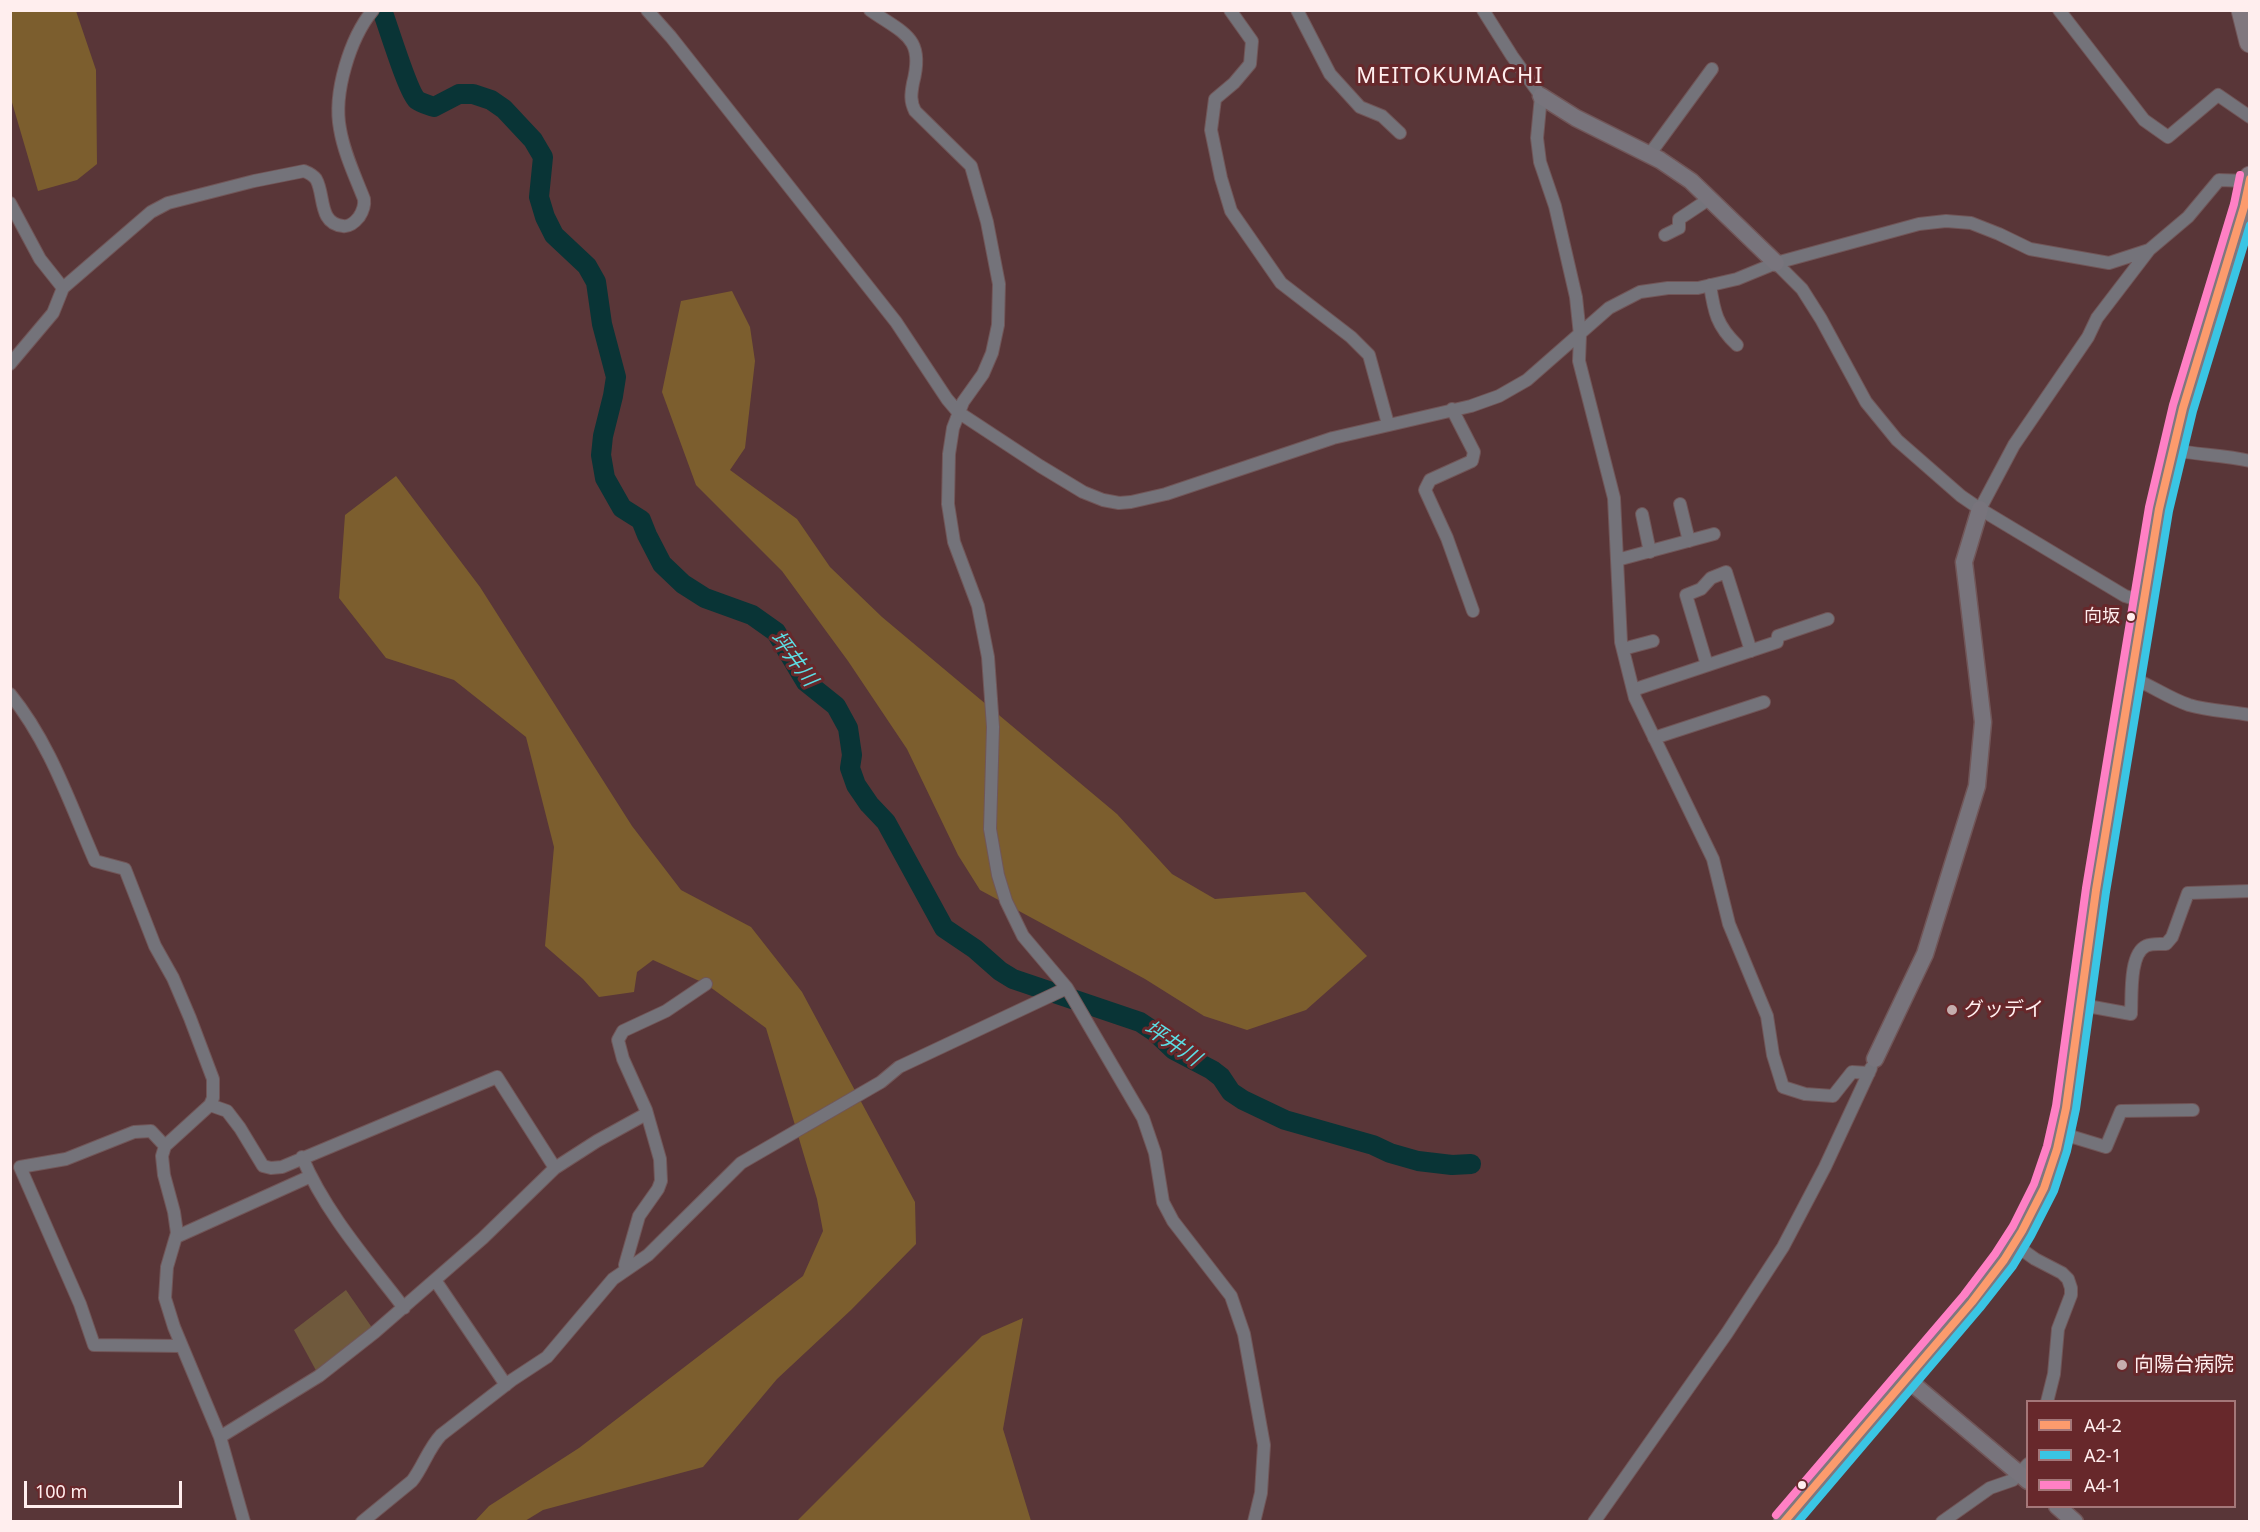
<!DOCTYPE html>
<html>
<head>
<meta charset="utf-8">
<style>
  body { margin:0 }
  #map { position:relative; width:2260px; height:1532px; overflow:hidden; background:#593638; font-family:"Noto Sans",sans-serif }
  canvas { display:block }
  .frame { position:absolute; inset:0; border:12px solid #fee; pointer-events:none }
  .legend { position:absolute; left:2026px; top:1400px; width:210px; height:108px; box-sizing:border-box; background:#67282b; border:2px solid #a47779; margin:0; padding:8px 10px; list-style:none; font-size:18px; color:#fee }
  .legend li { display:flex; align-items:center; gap:12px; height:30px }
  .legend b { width:30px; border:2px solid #a47779 }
  .scale { position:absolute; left:24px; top:1481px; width:158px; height:27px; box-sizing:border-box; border:3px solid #fee; border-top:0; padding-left:8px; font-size:18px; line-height:21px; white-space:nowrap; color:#fee; -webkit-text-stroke:4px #67282b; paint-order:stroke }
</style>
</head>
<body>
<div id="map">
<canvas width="2260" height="1532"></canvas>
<div class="frame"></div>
<ul class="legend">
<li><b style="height:8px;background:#fc9b6d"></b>A4-2</li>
<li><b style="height:8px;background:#3ac5e4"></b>A2-1</li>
<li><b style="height:8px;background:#ff80c5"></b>A4-1</li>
</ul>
<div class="scale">100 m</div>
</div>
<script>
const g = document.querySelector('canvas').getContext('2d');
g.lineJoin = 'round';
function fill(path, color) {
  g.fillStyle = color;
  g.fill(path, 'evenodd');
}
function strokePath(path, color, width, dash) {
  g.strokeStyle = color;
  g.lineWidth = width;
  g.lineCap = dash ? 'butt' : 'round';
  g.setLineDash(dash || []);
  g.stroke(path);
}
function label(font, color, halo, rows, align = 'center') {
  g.font = font + ' "Noto Sans","Noto Sans JP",sans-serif';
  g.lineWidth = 6;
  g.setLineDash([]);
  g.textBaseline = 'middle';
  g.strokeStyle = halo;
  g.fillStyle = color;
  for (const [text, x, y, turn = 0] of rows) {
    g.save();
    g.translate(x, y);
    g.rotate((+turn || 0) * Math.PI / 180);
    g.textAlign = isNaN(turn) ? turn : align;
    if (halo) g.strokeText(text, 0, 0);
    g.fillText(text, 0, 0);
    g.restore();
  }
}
const green = new Path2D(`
  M346 1290 375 1332 319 1376 294 1330Z`);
const forest = new Path2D(`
  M10 11H76L96 70 97 164 77 180 38 191 11 99Z
  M732 291 750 327 755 361 745 448 730 470 797 519 830 567 882 617 1117 814 1172 874 1215 899 1305 892 1367 956 1306 1010 1247 1030 1204 1016 1145 979 980 890 958 855 907 749 848 661 782 571 696 485 662 392 681 301Z
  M396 476 480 587 632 826 681 890 751 927 802 992 915 1202 916 1244 851 1310 777 1379 703 1467 543 1510 525 1521H475L489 1506 579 1448 803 1276 823 1231 817 1199 766 1028 706 984 653 960 637 972 634 992 599 997 583 979 545 946 554 847 526 737 454 680 386 658 339 598 345 515Z
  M1023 1318 1003 1429 1031 1521H797L982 1336Z`);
const river = new Path2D(`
  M382 10C389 29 408 92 417 100 421 103 429 105 434 107L459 94H473L491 100 504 109 533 140 543 157 539 197 545 217 554 235 587 266 596 282 602 324 616 377 613 396 603 436 601 455 605 478 622 508 641 520 647 535 662 564 683 584 705 598 752 615 776 632 806 682 836 706 848 728 852 755 850 768 856 785 869 804 886 822 944 928 975 949 1000 971 1013 979 1140 1022 1155 1032 1174 1050 1212 1070 1221 1077 1231 1092 1243 1100 1285 1120 1373 1145 1390 1153 1418 1161 1452 1165 1471 1164`);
const street = new Path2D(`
  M647 10 671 37 896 322 947 399 958 412 1040 466 1083 492 1103 500 1119 503 1131 502 1166 494 1333 438 1471 406 1499 396 1527 380 1609 308 1640 292 1668 288H1698L1737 279 1776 263 1919 224 1946 221 1971 223 1999 234 2030 249 2109 263 2149 250
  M870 10C904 34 925 37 913 83 911 94 910 101 915 111L971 166 987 222 999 284 998 325 992 353 983 374 963 402 953 428 949 454 948 504 954 542 978 606 988 657 993 727 990 829 998 875 1006 901 1023 936 1067 988 1143 1118 1155 1153 1163 1202 1173 1221 1231 1296 1244 1334 1264 1445 1261 1493 1254 1522
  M1230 10 1252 41 1250 64 1234 83 1215 99 1211 130 1221 178 1231 211 1281 283 1351 337 1369 355 1388 424
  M1297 10 1330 74 1360 107 1382 116 1400 133
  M1483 10 1512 56 1541 96 1537 138 1540 162 1555 206 1576 297 1580 335 1579 361 1614 498 1621 642 1635 698 1713 859 1729 924 1767 1016 1773 1055 1783 1087 1805 1094 1833 1096 1852 1072 1869 1073
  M2059 10 2144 120 2168 137 2218 95 2250 117
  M1649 155 1712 69
  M10 203 40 259 63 288
  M1665 235 1679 228V219L1709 199
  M1776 263 1802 289 1821 319 1866 402 1897 440 1961 496 1980 509 2125 596 2142 601
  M1710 285C1714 312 1717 326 1737 345
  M10 364 53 313 63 288 151 212 168 203 254 181 304 171C309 173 313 175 316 179 325 194 318 224 343 226 349 227 355 222 359 217 363 211 365 206 364 199 355 176 344 153 340 129 333 93 350 38 373 10
  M1452 409 1474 452 1472 461 1430 480 1425 490 1447 538 1473 611
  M2173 450C2199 455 2224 455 2250 461
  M1680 504 1689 541
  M1980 509 2014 445 2088 337 2097 318 2149 250 2188 217 2219 180 2248 181
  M1642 514 1650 552
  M1617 560 1714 534
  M1623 649 1653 641
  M1707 665 1686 595 1701 589 1711 578 1726 572 1751 651
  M2130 677C2151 685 2168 698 2189 705 2209 711 2230 711 2250 715
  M1633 690 1777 642 1778 636 1828 619
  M10 694C50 743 70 804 95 861L125 869 155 946 173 978 190 1018 213 1079V1098L210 1105 165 1146 162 1156 164 1175 174 1212 177 1233 167 1267 165 1298 174 1327 220 1437 244 1522
  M1654 738 1764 702
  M2082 1005 2131 1014C2132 996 2129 954 2146 946 2152 943 2160 944 2166 944L2172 937 2188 893 2250 891
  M210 1105 227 1111 240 1128 263 1166 271 1168 282 1167 497 1077 555 1168
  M2060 1133 2106 1147 2121 1111 2193 1110
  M165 1146 151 1131 134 1132 66 1159 20 1167 80 1304 94 1345 182 1346
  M302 1157C325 1212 368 1261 404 1308
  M176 1237 311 1176
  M2014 1244 2035 1259 2062 1273 2068 1279 2071 1288V1295L2058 1329 2054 1374 2047 1402
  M626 1270 625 1265 639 1216 658 1189 661 1181 660 1159 646 1110 623 1059 618 1040 623 1031 666 1011 706 984
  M435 1280 506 1385
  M220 1437 319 1376 375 1332 483 1238 555 1168 597 1141 646 1114
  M362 1522 412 1481C423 1467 428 1449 441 1435L512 1380 547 1357 613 1279 648 1255 741 1163 881 1082 899 1067 1067 988
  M1594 1522 1727 1333 1783 1247 1825 1167 1871 1068
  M1942 1522 1990 1488 2013 1480 2028 1464`);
const secondary = new Path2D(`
  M1541 96 1576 118 1660 160 1691 181 1776 263
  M1875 1059 1925 954 1977 786 1983 722 1964 562 1980 509
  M1907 1379 2028 1481
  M2057 1506 2075 1522`);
const highway = new Path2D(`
  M2242 10 2250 42
  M1784 1522 1972 1302 2004 1260 2022 1231 2044 1188 2057 1149 2066 1108 2096 890 2145 585 2159 509 2183 408 2244 207 2250 177`);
const bus1 = new Path2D(`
  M1784 1522 1972 1302 2004 1260 2022 1231 2044 1188 2057 1149 2066 1108 2096 890 2159 509 2183 408 2244 207 2250 179`);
const bus2 = new Path2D(`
  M1798 1522 1980 1308 2013 1266 2031 1236 2054 1191 2067 1151 2076 1109 2106 892 2169 511 2193 411 2250 225`);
const bus3 = new Path2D(`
  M1776 1515 1964 1295 1995 1254 2013 1226 2034 1184 2047 1146 2056 1106 2086 888 2149 507 2173 405 2234 204 2240 175`);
const markers = [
  [2131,617,5,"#fee"],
  [1952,1010,6,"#c5aeae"],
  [2122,1365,6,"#c5aeae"],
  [1802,1485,5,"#fee"]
];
const busNames = [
  ["向坂",2120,617]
];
const poiNames = [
  ["グッデイ",1964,1010],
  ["向陽台病院",2134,1365]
];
const waterNames = [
  ["坪井川",793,659,53],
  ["坪井川",1172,1044,34]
];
const quarterNames = [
  ["MEITOKUMACHI",1450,77]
];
fill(green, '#6f593c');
fill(forest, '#7c5e2e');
strokePath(river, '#093436', 20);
strokePath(street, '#715658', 14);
strokePath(secondary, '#715658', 19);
strokePath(highway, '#715658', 23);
strokePath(street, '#74737a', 12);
strokePath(secondary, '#78747c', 16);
strokePath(highway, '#80777e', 21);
strokePath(bus1, '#fc9b6d', 8);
strokePath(bus2, '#3ac5e4', 8);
strokePath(bus3, '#ff80c5', 8);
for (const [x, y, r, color] of markers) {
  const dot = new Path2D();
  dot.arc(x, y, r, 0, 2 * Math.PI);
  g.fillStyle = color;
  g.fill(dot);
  strokePath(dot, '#67282b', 2);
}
label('18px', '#fee', '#67282b', busNames, 'right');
label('20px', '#fee', '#67282b', poiNames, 'left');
label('italic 21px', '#5cdde3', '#67282b', waterNames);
g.letterSpacing = '1.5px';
label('22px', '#fee', '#67282b', quarterNames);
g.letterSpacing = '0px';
</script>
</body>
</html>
